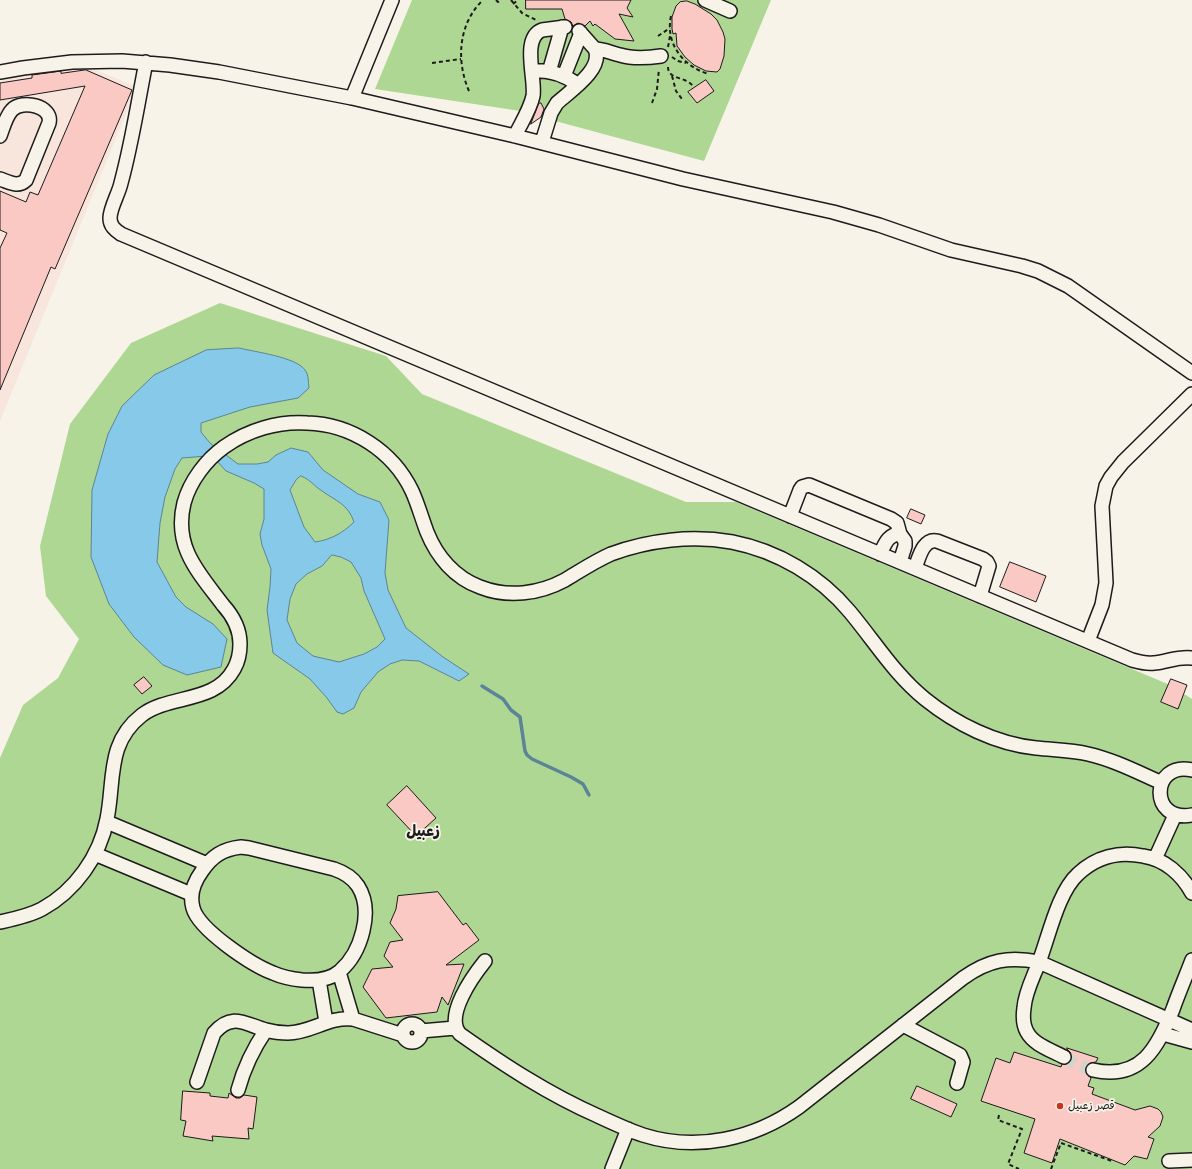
<!DOCTYPE html>
<html>
<head>
<meta charset="utf-8">
<style>
  body { margin:0 }
  canvas { display:block; background:#f7f3e8 }
</style>
</head>
<body>
<canvas width="1192" height="1169"></canvas>
<script>
const g = document.querySelector('canvas').getContext('2d');
g.lineJoin = 'round';
function fill(path, color) {
  g.fillStyle = color;
  g.fill(path, 'evenodd');
}
function strokePath(path, color, width, dash) {
  g.strokeStyle = color;
  g.lineWidth = width;
  g.lineCap = dash ? 'butt' : 'round';
  g.setLineDash(dash || []);
  g.stroke(path);
}
function label(font, color, halo, rows, align = 'center') {
  g.font = font + ' "Balsamiq Sans","Playpen Sans Arabic",sans-serif';
  g.lineWidth = 3.5;
  g.setLineDash([]);
  g.textBaseline = 'middle';
  g.strokeStyle = halo;
  g.fillStyle = color;
  for (const [text, x, y, turn = 0] of rows) {
    g.save();
    g.translate(x, y);
    g.rotate((+turn || 0) * Math.PI / 180);
    g.textAlign = isNaN(turn) ? turn : align;
    if (halo) g.strokeText(text, 0, 0);
    g.fillText(text, 0, 0);
    g.restore();
  }
}
const built = new Path2D(`
  M84 65 137 87 0 421V78Z`);
const green = new Path2D(`
  M412 0H771L704 161 555 121 527 112 375 89Z
  M220 303 386 356 422 394 686 502H736L1170 685 1192 699V1169H0V758L23 705 58 678 79 639 46 596 40 546 70 424 131 343Z`);
const water = new Path2D(`
  M239 348C255 352 296 357 305 370 309 375 308 382 309 388L298 398 250 407 201 423V432L210 443 238 464H257L268 462 276 455 291 448 308 452 323 470 358 494 380 502 389 520 385 573 388 590 406 628 443 657 469 674 459 681 419 661 402 660 390 664 378 672 361 692 354 708 343 714 337 712 327 698 310 679 273 653 267 610 270 587 271 569 262 545 260 534 264 519V489L254 483 226 471 217 461 207 456 182 458 175 469 165 497 160 523 157 562 176 597 186 607 213 624 227 639 221 667 187 675 163 665 134 637 109 604 91 557 92 490 108 434 122 406 154 375 206 350ZM301 476C311 480 314 486 322 491 336 501 348 504 354 522 343 533 330 540 315 542L304 527 290 490 296 480ZM332 555 341 557 351 562 361 578 364 591 385 639 377 647 364 654 339 662 313 656 297 643 287 620 290 599 296 584 307 574 322 566Z`);
const stream = new Path2D(`
  M482 686 503 699 511 710 520 717 525 751 527 755 532 759 571 777 583 784 589 795`);
const building = new Path2D(`
  M526 0H631L627 8 633 17 619 14 634 41 615 39 595 24 593 26 590 21 585 26 578 23 573 26 571 22 565 19 562 9H526Z
  M687 1 695 4 711 14 717 20 723 32 725 39 724 56 720 69 717 72 706 71 694 65 685 57 677 46 676 33 673 34 672 29V17L676 6 680 2Z
  M86 70 132 90 55 269 51 267 0 390V248L7 233 0 230V191L26 202 30 192 38 195 85 86 0 100V83L32 78V75L61 71V73Z
  M706 80 714 91 697 103 688 92Z
  M539 103H541L544 109 541 117 531 124Z
  M911 509 925 515 921 524 907 518Z
  M1010 562 1046 576 1036 602 1000 587Z
  M144 677 152 686 142 694 134 685Z
  M1171 679 1187 685 1178 709 1161 702Z
  M407 786 436 818 416 836 387 805Z
  M438 892 463 925 466 923 479 940 446 965 464 964 448 1005 442 997 437 1012 386 1018 363 987 372 969 393 967 384 956 390 942 403 940 390 923 396 909 398 896Z
  M1067 1048 1098 1058 1096 1062 1090 1063 1085 1069 1086 1073 1091 1078 1088 1086 1094 1088 1092 1094 1135 1110 1150 1106 1158 1109 1161 1112 1163 1117 1160 1126 1148 1137 1154 1139 1147 1159 1134 1156 1125 1165 1060 1139 1052 1163 1024 1153 1035 1119 981 1101 996 1058 1010 1063 1014 1052 1061 1067 1062 1064H1068L1071 1060 1072 1056 1070 1052 1067 1049Z
  M917 1086 957 1104 951 1117 911 1099Z
  M183 1091 210 1093V1096L228 1098 229 1093 236 1098H240L244 1095 257 1097 253 1129 248 1128 249 1139 212 1136 213 1141 183 1136 186 1121 181 1120Z`);
const minorTunnel = new Path2D(`
  M1064 1057 1077 1065 1093 1070`);
const path = new Path2D(`
  M496 0 498 2 500 0
  M511 0 522 13 536 20
  M513 4 518 0
  M671 16C665 43 683 67 709 74
  M658 36 670 28
  M668 47 670 36
  M672 57 678 61 686 63
  M432 63 461 59
  M668 67C668 80 685 76 693 86
  M672 76 676 91 682 99
  M469 91C456 61 458 24 483 0
  M652 103 657 89 659 69
  M999 1115 998 1120 1022 1129 1008 1164 1019 1169
  M1051 1169 1061 1143 1112 1161`);
const minor = new Path2D(`
  M705 0 730 11
  M595 49C604 49 611 53 620 55 633 59 647 58 661 56
  M146 62C138 102 132 143 121 183 119 193 110 208 110 218 110 226 115 230 121 234L1132 660C1139 662 1146 664 1154 663 1167 662 1178 656 1192 658
  M532 71C549 70 564 74 578 85
  M0 72 23 68 72 62 122 61 170 65 219 72 352 98 515 136 683 179 833 212 879 225 951 250 1022 266 1038 271 1068 286 1192 373
  M549 72 562 27
  M564 76 581 33
  M352 98 392 0
  M0 136C3 128 6 116 12 110 22 99 53 106 49 123L26 180C18 188 9 182 0 179
  M515 136C521 123 530 110 533 96 536 80 521 38 542 30L565 27
  M542 142 551 113 557 103C570 91 604 69 595 49L579 31
  M790 516 800 490 802 487 809 485 891 519 897 523 900 534 905 541V546L900 562
  M880 554C885 544 888 534 900 534
  M915 568C919 558 923 538 937 541L983 559 987 562 989 566 980 596
  M1088 641 1102 605 1106 583 1102 506 1106 486 1111 477 1123 462 1192 394
  M1192 770C1150 761 1149 823 1192 815
  M107 822 207 864
  M241 847 249 848 334 869C343 872 352 877 358 886 374 911 361 953 340 971 330 980 315 981 302 980 292 979 282 977 273 973 252 965 199 930 193 908 189 894 194 882 202 871 212 856 223 849 241 847Z
  M95 854 191 894
  M1155 859 1175 815
  M0 922C14 919 29 916 42 909 75 891 100 856 107 819 115 780 106 743 142 715 170 694 215 704 234 669 238 662 240 653 240 644 240 629 233 616 223 605 199 573 173 547 184 503 190 481 206 460 224 447 248 430 278 421 307 423 351 424 393 451 412 491 418 504 422 519 427 532 437 557 455 578 480 587 508 598 539 594 565 580 580 571 595 561 611 554 649 540 692 535 732 542 778 551 820 576 850 612 875 642 895 675 925 699 956 724 996 744 1036 748 1054 750 1071 750 1088 754 1114 760 1137 772 1162 783
  M485 961C473 976 444 1016 460 1034 504 1065 548 1094 598 1116 613 1123 628 1130 643 1135 697 1152 754 1139 799 1107L963 978C988 960 1009 956 1039 962L1192 1030
  M339 972 353 1019
  M319 980 326 1022
  M403 1033a9 9 0 1 1 18 0a9 9 0 1 1-18 0Z
  M903 1025 960 1055 963 1062 957 1083
  M421 1031 455 1028
  M1163 1034 1192 1042
  M1064 1057C1051 1050 1034 1045 1027 1032 1023 1025 1023 1015 1024 1008 1025 992 1034 976 1039 962 1049 936 1058 892 1078 874 1096 857 1119 851 1143 856 1165 859 1182 875 1192 893
  M1093 1070C1141 1081 1158 1047 1173 1009 1179 992 1186 976 1192 960
  M197 1082 214 1033C232 1012 245 1024 266 1030 273 1032 281 1033 288 1033 311 1033 329 1016 353 1019L403 1035
  M238 1090C244 1068 253 1049 266 1030
  M1169 1161 1192 1160
  M612 1169 628 1129`);
const markers = [
  [1060,1106,4,"#c8321e"]
];
const poiNames = [
  ["قصر زعبيل",1068,1106]
];
const districtNames = [
  ["زعبيل",423,832]
];
fill(built, '#f8e6dd');
fill(green, '#afd794');
fill(water, '#87c9e8');
strokePath(water, '#5c8496', 1);
strokePath(stream, '#5c8496', 3.5);
fill(building, '#fac9c4');
strokePath(building, '#1c1c1c', 1);
strokePath(minorTunnel, '#d6d3c9', 13, [13, 6]);
strokePath(minor, '#1c1c1c', 16);
strokePath(path, '#1c1c1c', 2, [4, 3]);
strokePath(minor, '#f7f3e8', 13);
for (const [x, y, r, color] of markers) {
  const dot = new Path2D();
  dot.arc(x, y, r, 0, 2 * Math.PI);
  g.fillStyle = color;
  g.fill(dot);
  strokePath(dot, '#f7f3e8', 1.5);
}
label('11px', '#1c1c1c', '#f7f3e8', poiNames, 'left');
label('bold 15px', '#1c1c1c', '#f7f3e8', districtNames);
</script>
</body>
</html>
